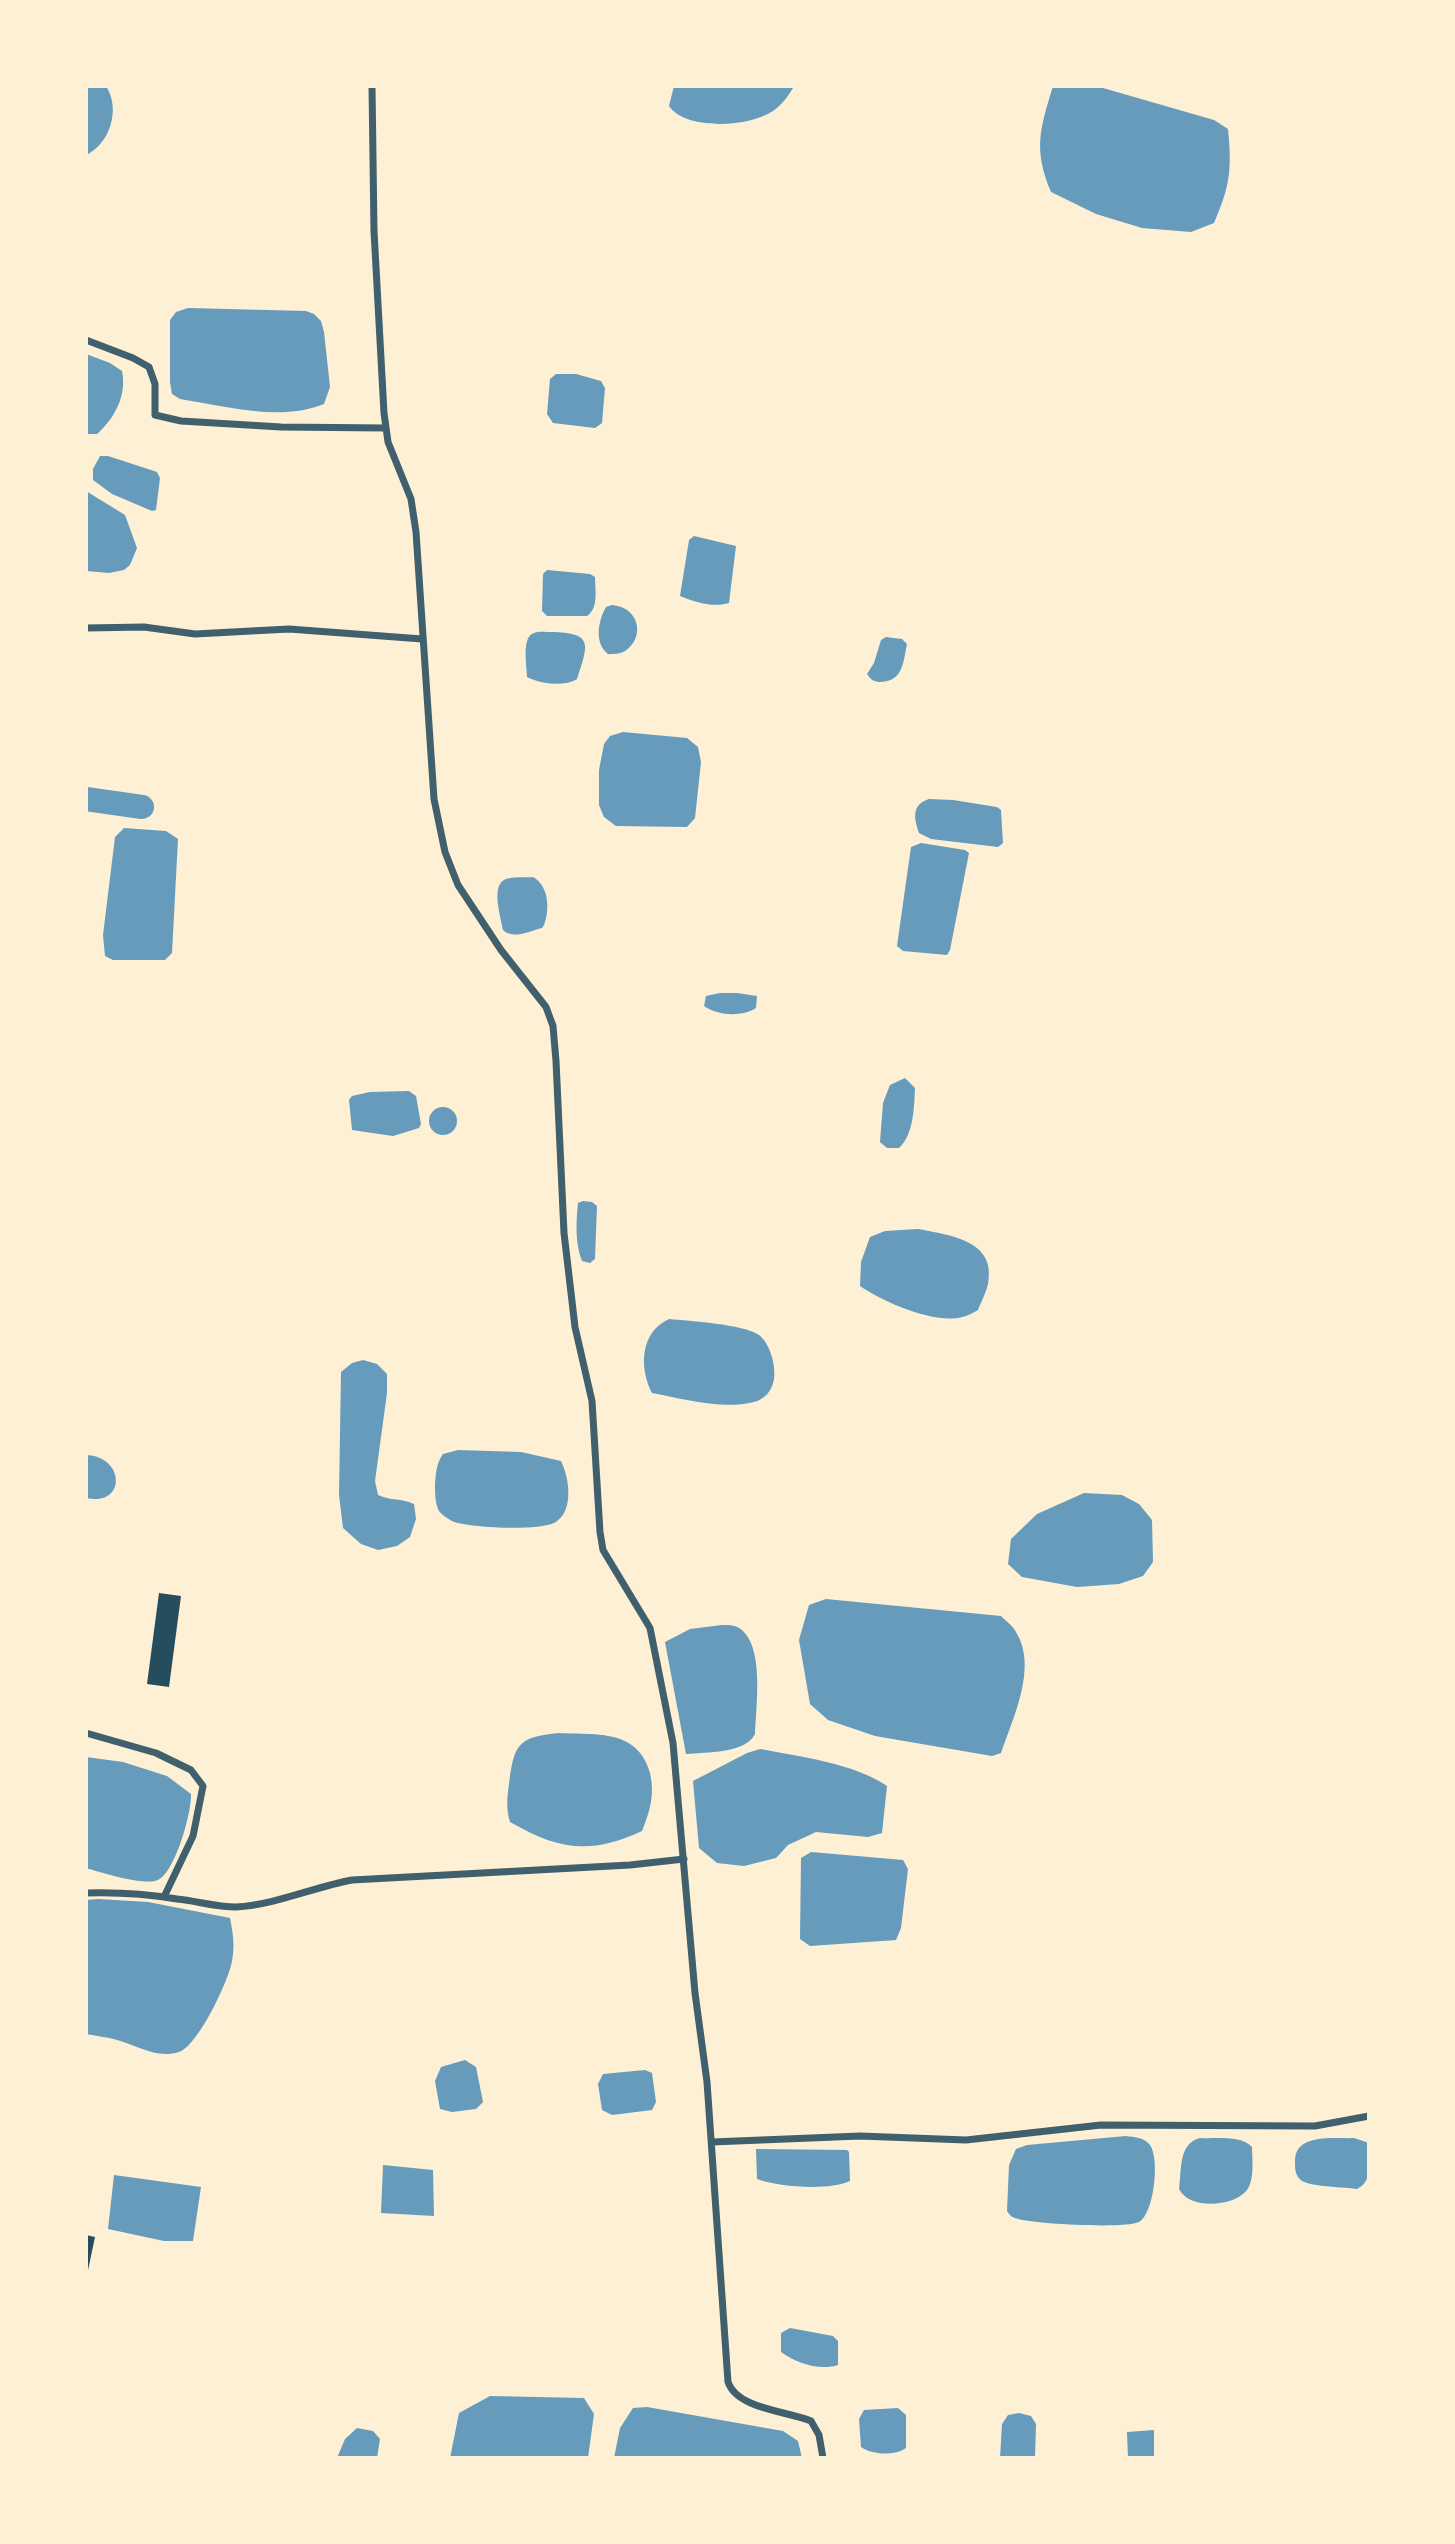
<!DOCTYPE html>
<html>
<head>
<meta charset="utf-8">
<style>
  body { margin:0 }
  #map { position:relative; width:1455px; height:2544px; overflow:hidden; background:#fdf0d5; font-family:"PT Sans",sans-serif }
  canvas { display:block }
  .frame { position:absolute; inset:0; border:88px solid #fdf0d5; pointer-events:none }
</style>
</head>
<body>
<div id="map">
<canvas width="1455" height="2544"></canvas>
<div class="frame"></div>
</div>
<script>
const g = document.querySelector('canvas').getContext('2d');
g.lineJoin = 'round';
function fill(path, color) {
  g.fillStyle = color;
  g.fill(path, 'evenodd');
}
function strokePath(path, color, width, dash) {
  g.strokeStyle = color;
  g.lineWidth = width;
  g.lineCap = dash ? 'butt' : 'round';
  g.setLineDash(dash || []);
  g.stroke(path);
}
const water = new Path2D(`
  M86 86H106C121 109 110 144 86 155Z
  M674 86H794C790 94 781 106 773 111 750 127 686 131 669 106Z
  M1053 86H1096L1214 120 1228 129C1232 170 1230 186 1214 223L1191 232 1142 228 1096 214 1051 192C1033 149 1040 129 1053 86Z
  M188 308 306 311 314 314 321 321 324 332 330 387 324 404C280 422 225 406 180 399L172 394 170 382V320L176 312Z
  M86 354 110 363 122 371C127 395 115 418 97 434H86Z
  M556 374H576L601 381 605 388 602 423 595 428 553 423 547 414 550 379Z
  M100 456H108L157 472 160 478 156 510 152 511 112 494 93 480V469Z
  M86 491 125 515 137 548 130 565 124 570 109 573 86 571Z
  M694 536 736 546 729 603C712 608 695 602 680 596L689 540Z
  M547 570 590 574 595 577C595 590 599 608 587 616H547L542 611 543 574Z
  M612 605C639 607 646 637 625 651 620 654 614 654 608 654 594 643 598 621 606 607Z
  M551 632C593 633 589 643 577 679 564 687 541 684 527 677 527 666 521 637 534 633 538 631 546 632 551 632Z
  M886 637 902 639 907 644C903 663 903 681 881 682 874 682 871 680 867 674L874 663 881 640Z
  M623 732 687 738 698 747 701 762 695 818 687 827 616 826 604 817 599 805V770L604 744 610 736Z
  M929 799 953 800 997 807 1001 810 1003 843 998 847 931 839 919 833C914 818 911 805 929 799Z
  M124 828 166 831 178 839 172 953 165 960H113L105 956 103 935 115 837Z
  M921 843 965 850 969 853 950 950 947 955 903 951 897 946 911 847Z
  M533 877C549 886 550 909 544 925L542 928C530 931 513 940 503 930 501 918 491 887 504 880 511 876 525 878 533 877Z
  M720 993H737L757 996 756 1008C742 1017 718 1016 704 1006L706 996Z
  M905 1078 915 1088C914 1107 914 1134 899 1148H887L880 1142 883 1103 890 1085Z
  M409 1091 416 1096 421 1124 419 1128 393 1136 352 1130 349 1100 352 1096 370 1092Z
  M429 1121a14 14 0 1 1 28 0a14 14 0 1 1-28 0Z
  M583 1201 592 1202 597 1206 595 1259 590 1263 582 1261C575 1243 576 1223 578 1203Z
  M918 1229C949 1235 997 1240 988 1284 986 1293 981 1302 978 1310 973 1313 967 1316 962 1317 936 1325 881 1301 860 1286L861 1262 870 1237 885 1231Z
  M669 1319C689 1321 743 1324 759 1335 770 1343 776 1366 774 1379 772 1391 765 1399 754 1402 722 1410 684 1399 652 1393 639 1368 640 1332 669 1319Z
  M363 1360 377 1364 387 1374V1393L375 1481 378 1495C390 1501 402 1498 414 1504L416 1519 410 1537 397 1546 378 1550 361 1544 343 1528 339 1495 341 1372 352 1363Z
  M458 1450 521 1452 561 1461C569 1477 574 1509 557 1521 545 1532 467 1528 452 1521 448 1519 441 1514 439 1511 435 1503 435 1493 435 1484 436 1473 436 1464 443 1454Z
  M86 1455C125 1456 127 1507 86 1498Z
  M1084 1493 1122 1495 1139 1504 1152 1520 1153 1562 1143 1576 1119 1584 1077 1587 1022 1577 1008 1564 1011 1539 1037 1514Z
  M826 1599 1001 1616C1006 1621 1013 1626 1016 1632 1038 1667 1013 1718 1001 1753L992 1756 875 1736 828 1720 810 1704 799 1640 809 1605Z
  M722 1625C730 1625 737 1625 743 1631 764 1651 756 1707 755 1734 745 1754 706 1752 686 1754L665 1642 690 1629Z
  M559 1733C597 1735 638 1729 650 1773 655 1794 650 1811 642 1831 590 1855 559 1850 510 1822 506 1808 507 1798 509 1784 514 1744 518 1737 559 1733Z
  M760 1749C798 1756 856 1764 887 1786L882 1833 868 1837 816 1832 788 1845 776 1858 744 1866 717 1863 699 1848 693 1781 747 1753Z
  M86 1757 123 1762 167 1776 191 1794C192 1812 174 1878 155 1881 138 1884 103 1873 86 1868Z
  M811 1852 903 1860 908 1869 901 1928 896 1940 810 1946 800 1939 801 1858Z
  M98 1899 148 1902 230 1918C233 1933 235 1946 232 1961 229 1980 198 2046 179 2052 156 2059 139 2046 117 2040 107 2037 96 2036 86 2034V1900Z
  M465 2060 476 2067 483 2102 476 2109 452 2112 440 2109 435 2081 441 2067Z
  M645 2070 652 2073 656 2102 652 2110 612 2115 602 2110 598 2084 603 2074Z
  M1126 2136C1135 2137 1145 2138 1150 2145 1160 2159 1154 2214 1139 2222 1125 2229 1031 2224 1015 2218 1010 2216 1010 2215 1007 2211L1009 2165 1016 2149 1027 2145Z
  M1200 2138C1216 2139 1241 2135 1252 2147 1252 2159 1255 2179 1247 2190 1234 2207 1189 2210 1179 2189 1182 2169 1178 2144 1200 2138Z
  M1354 2138 1369 2143C1369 2159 1374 2181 1357 2189 1344 2187 1313 2187 1302 2181 1295 2176 1295 2169 1295 2161 1295 2133 1334 2139 1354 2138Z
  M756 2149 847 2150 849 2152 850 2181C828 2191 779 2187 757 2179Z
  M383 2165 433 2170 434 2216 381 2213Z
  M114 2175 201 2187 193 2241H164L108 2229Z
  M790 2328 833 2336 838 2341V2365C820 2371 796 2363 781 2352V2333Z
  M490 2396 584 2398 594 2414 588 2458H450L459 2413Z
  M647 2407 783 2431 798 2441 802 2458H614L620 2428 633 2408Z
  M898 2408 906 2415V2448C895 2456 872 2455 861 2447L859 2419 864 2410Z
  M1019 2413 1031 2416 1036 2424 1035 2458H1000L1002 2424 1008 2415Z
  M357 2428 373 2431 380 2439 377 2458H337L345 2439Z
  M1154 2430V2458H1128L1127 2432Z`);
const canal = new Path2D(`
  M86 799 142 807`);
const building = new Path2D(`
  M159 1593 181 1596 169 1687 147 1684Z
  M86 2235 95 2237 87 2275H86Z`);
const minor = new Path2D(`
  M372 86 374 231 384 413 388 442 411 499 416 532 434 799 445 852 458 885 501 950 546 1007 553 1026 556 1061 564 1233 575 1327 592 1401 600 1532 603 1550 650 1628 673 1743 695 1993 707 2082 728 2382C737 2409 787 2411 811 2421L819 2435 823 2458
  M86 340 133 358 149 367 155 384V415L181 421 281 427 386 428
  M86 628 144 627 195 634 289 629 422 639
  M86 1733 156 1753 191 1770 203 1786 193 1836 164 1897
  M86 1893C116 1892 147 1894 177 1899 197 1901 216 1907 236 1907 275 1905 314 1887 352 1880L630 1865 684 1859
  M712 2142 860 2136 966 2140 1101 2125 1315 2126 1369 2116`);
fill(water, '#669bbc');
strokePath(canal, '#669bbc', 24);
fill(building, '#264d5e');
strokePath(minor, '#3f606c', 7);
</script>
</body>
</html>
